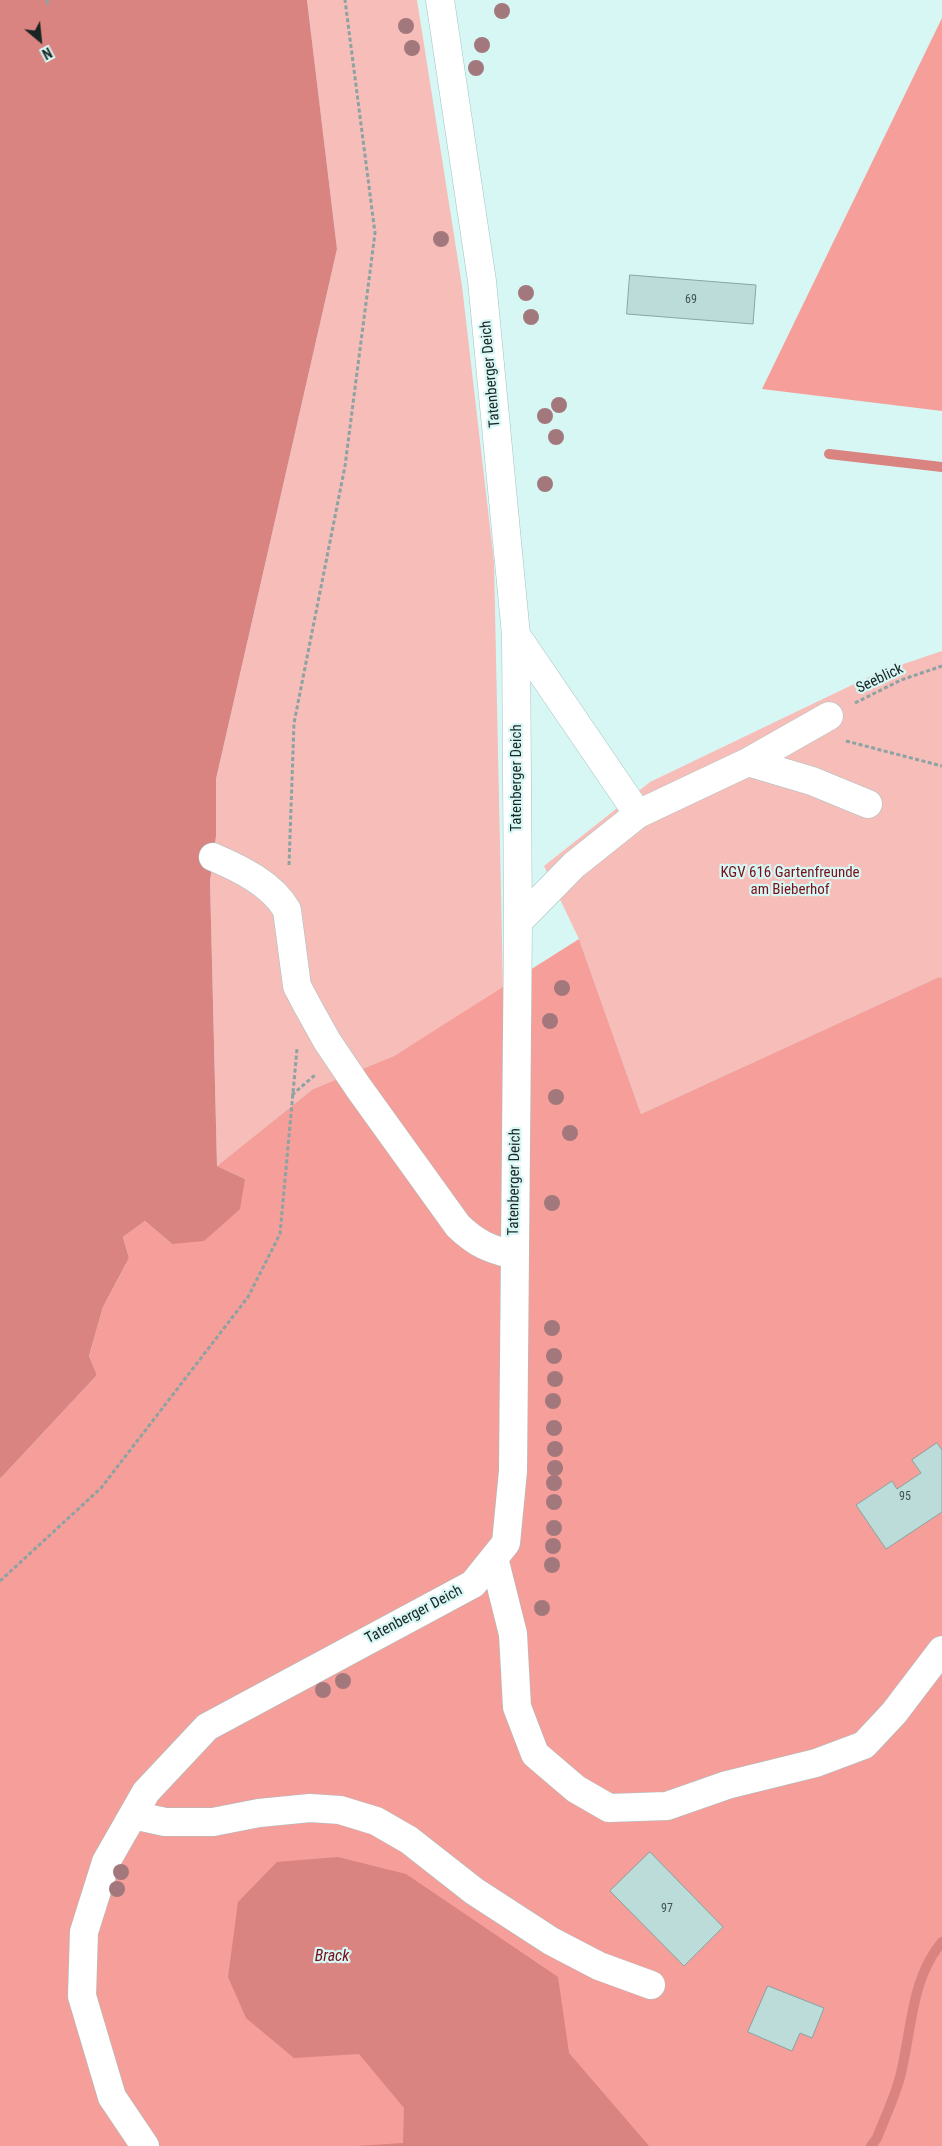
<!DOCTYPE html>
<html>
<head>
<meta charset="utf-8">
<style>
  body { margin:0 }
  #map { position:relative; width:942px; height:2146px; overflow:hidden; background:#d7f7f5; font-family:"Roboto Condensed",sans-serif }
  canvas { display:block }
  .north { position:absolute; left:15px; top:15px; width:50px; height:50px; -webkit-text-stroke:4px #d7f7f5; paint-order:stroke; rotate:152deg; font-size:14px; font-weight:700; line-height:20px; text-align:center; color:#192524 }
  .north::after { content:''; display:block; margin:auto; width:18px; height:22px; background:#192524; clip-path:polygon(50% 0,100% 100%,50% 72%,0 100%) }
</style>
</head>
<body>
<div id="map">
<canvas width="942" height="2146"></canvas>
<div class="north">N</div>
</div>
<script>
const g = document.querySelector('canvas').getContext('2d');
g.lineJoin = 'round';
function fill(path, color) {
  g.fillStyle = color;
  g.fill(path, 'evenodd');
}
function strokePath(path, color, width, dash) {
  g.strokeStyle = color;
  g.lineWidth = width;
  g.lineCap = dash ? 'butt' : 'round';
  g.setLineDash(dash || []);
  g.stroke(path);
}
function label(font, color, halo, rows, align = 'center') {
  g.font = font + ' "Roboto Condensed",sans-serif';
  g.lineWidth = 4.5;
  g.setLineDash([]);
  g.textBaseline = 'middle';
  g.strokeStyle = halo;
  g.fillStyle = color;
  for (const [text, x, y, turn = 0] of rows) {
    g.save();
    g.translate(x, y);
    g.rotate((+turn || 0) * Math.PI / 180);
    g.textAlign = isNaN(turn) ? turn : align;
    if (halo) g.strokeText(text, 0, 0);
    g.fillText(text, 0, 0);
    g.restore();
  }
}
const green = new Path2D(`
  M307 0H417L462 286 494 562 503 989 394 1056 313 1089 217 1166 210 881 216 836V779L337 249Z
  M942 651V978L939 977 641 1114 579 939 544 866 650 782 877 673Z`);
const forest = new Path2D(`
  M942 18V411L762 389Z
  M579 939 641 1114 939 977 942 978V2146H0V1479L97 1375 89 1356 103 1307 129 1258 123 1237 145 1221 172 1244 245 1179 217 1166 313 1089 394 1056Z`);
const water = new Path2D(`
  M0 0H307L337 249 216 779V836L210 881 217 1166 245 1179 240 1209 204 1241 172 1244 145 1221 123 1237 129 1258 103 1307 89 1356 97 1375 0 1479Z
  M338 1857 406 1874 558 1977 569 2053 649 2146H356L403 2143 404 2108 359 2054 294 2058 246 2018 228 1977 238 1902 277 1862Z`);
const stream = new Path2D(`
  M829 454 942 467
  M871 2146 877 2138C885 2117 896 2095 901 2073 912 2028 911 1979 942 1942`);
const building = new Path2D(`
  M630 275 756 285 753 324 627 314Z
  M937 1443 942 1450V1512L886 1549 856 1505 892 1481 897 1489 921 1473 912 1460Z
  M650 1852 723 1927 684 1966 610 1891Z
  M768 1986 824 2008 812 2038 800 2033 792 2051 748 2032Z`);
const path = new Path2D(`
  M47 0 48 7
  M855 703 901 680 942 666
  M846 741 942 766
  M289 865 294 723 345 466 375 233 345 0
  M292 1095 315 1075
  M0 1581 101 1488 248 1297 280 1234 297 1049`);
const minor = new Path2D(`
  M516 635 638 814
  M748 762 829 716
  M213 857C241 869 272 884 287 910L297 986 307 1005 327 1041 358 1087 458 1226C477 1244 489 1249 514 1255
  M518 922 574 865 638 814 748 762 812 781 868 804
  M494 1558 513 1634 517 1707 535 1754 576 1789 609 1808 667 1806 727 1785 816 1763 864 1745 894 1713 942 1650
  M133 1815 165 1822H213L259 1813 310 1808 340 1810 376 1821 409 1840 474 1891 551 1941 599 1966 651 1985
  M145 2146 112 2097 82 1996 84 1932 106 1862 146 1792 207 1727 473 1584 506 1543 513 1471 518 922 516 635 482 281 440 0`);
const trees = [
  [502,11],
  [406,26],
  [482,45],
  [412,48],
  [476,68],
  [441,239],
  [526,293],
  [531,317],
  [559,405],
  [545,416],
  [556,437],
  [545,484],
  [562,988],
  [550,1021],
  [556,1097],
  [570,1133],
  [552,1203],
  [552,1328],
  [554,1356],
  [555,1379],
  [553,1401],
  [554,1428],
  [555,1449],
  [555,1468],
  [554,1483],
  [554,1502],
  [554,1528],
  [553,1546],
  [552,1565],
  [542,1608],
  [343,1681],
  [323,1690],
  [121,1872],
  [117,1889]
];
const numberNames = [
  ["69",691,300],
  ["95",905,1497],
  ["97",667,1909]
];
const streetNames = [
  ["Tatenberger Deich",491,374,-95],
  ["Seeblick",880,679,-25],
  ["Tatenberger Deich",517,778,-90],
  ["Tatenberger Deich",515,1182,-89],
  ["Tatenberger Deich",414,1615,-28]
];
const parkNames = [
  ["KGV 616 Gartenfreunde",790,873],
  ["am Bieberhof",790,890]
];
const waterNames = [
  ["Brack",332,1957]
];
fill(green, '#f6bdb9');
fill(forest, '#f69e99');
fill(water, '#d98480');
strokePath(stream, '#d98480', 10);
fill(building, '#bbdcd9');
strokePath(building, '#86a5a3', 1);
strokePath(minor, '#a4c3c1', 29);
strokePath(path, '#8ba3a2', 3, [4, 2.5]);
strokePath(minor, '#fff', 28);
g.fillStyle = '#a3787c';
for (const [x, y] of trees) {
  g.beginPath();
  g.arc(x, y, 8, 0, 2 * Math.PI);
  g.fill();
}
label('12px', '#425351', null, numberNames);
label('15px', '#192524', '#d7f7f5', streetNames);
label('15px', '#781119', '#d7f7f5', parkNames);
label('italic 16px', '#770f19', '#d7f7f5', waterNames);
</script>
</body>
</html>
